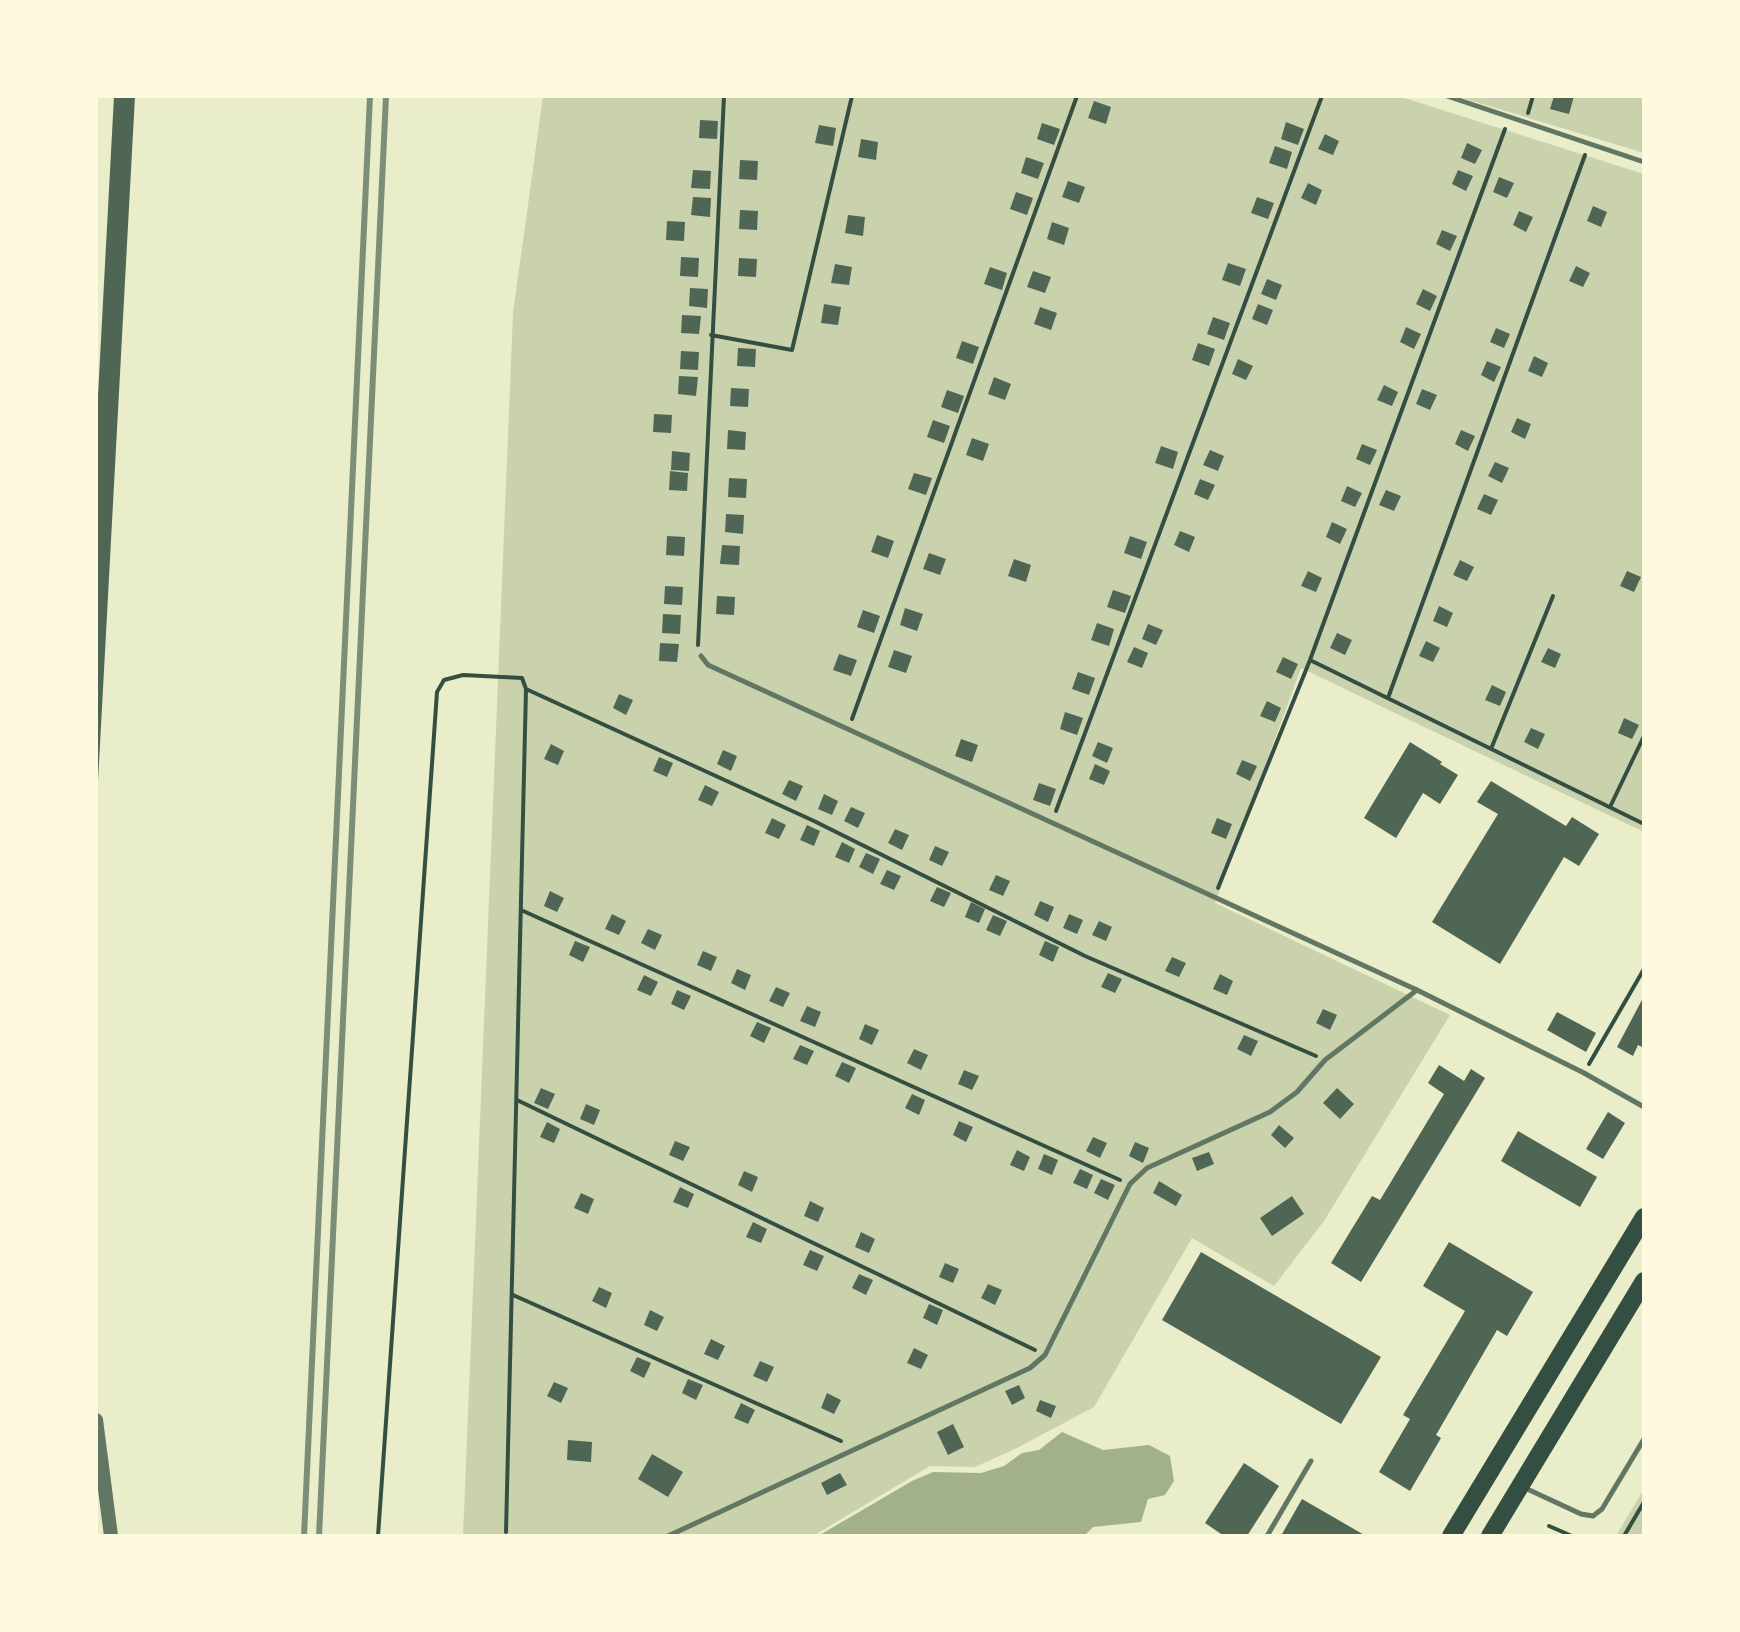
<!DOCTYPE html>
<html>
<head>
<meta charset="utf-8">
<style>
  body { margin:0 }
  #map { position:relative; width:1740px; height:1632px; overflow:hidden; background:#e9edc9; font-family:Lato,sans-serif }
  canvas { display:block }
  .frame { position:absolute; inset:0; border:98px solid #fefae0; pointer-events:none }
</style>
</head>
<body>
<div id="map">
<canvas width="1740" height="1632"></canvas>
<div class="frame"></div>
</div>
<script>
const g = document.querySelector('canvas').getContext('2d');
g.lineJoin = 'round';
function fill(path, color) {
  g.fillStyle = color;
  g.fill(path, 'evenodd');
}
function strokePath(path, color, width, dash) {
  g.strokeStyle = color;
  g.lineWidth = width;
  g.lineCap = dash ? 'butt' : 'round';
  g.setLineDash(dash || []);
  g.stroke(path);
}
const green = new Path2D(`
  M543 96H1398L1644 174V832L1301 668 1215 903 1450 1015 1324 1221 1274 1286 1192 1238 1094 1407 1015 1449 975 1467 930 1466 813 1536H463L513 313Z
  M1456 96H1644V153Z
  M1644 1489V1536H1616Z`);
const water = new Path2D(`
  M1062 1432 1103 1450 1149 1445 1170 1456 1174 1481 1165 1495 1148 1499 1141 1522 1093 1527 1084 1536H818L912 1481 933 1472 981 1473 1004 1466 1022 1453 1039 1450Z`);
const building = new Path2D(`
  M114 96H135L98 781H96V433Z
  M1554 96H1574L1569 114 1550 109Z
  M1094 101 1111 107 1106 124 1088 118Z
  M700 120 718 121 717 139 699 138Z
  M1286 122 1304 129 1298 145 1281 139Z
  M1042 123 1060 129 1054 145 1037 139Z
  M819 125 836 128 833 146 815 143Z
  M1325 134 1339 141 1333 155 1318 149Z
  M861 139 878 142 876 160 858 157Z
  M1467 143 1482 150 1475 164 1461 158Z
  M1275 146 1292 152 1287 169 1269 163Z
  M1026 157 1044 163 1038 179 1021 173Z
  M740 160 758 161 757 180 739 179Z
  M693 170 711 171 710 189 691 188Z
  M1458 170 1473 176 1466 191 1452 184Z
  M1499 177 1514 183 1507 198 1493 192Z
  M1068 181 1085 187 1079 203 1062 197Z
  M1308 183 1322 190 1316 205 1301 198Z
  M1016 192 1033 198 1027 215 1010 209Z
  M693 197 711 198 710 217 691 215Z
  M1257 197 1274 203 1268 219 1251 213Z
  M1593 206 1607 212 1601 227 1587 221Z
  M740 210 758 211 757 230 739 229Z
  M1519 211 1533 217 1526 232 1513 225Z
  M848 215 865 217 863 236 845 233Z
  M667 221 685 222 684 241 666 240Z
  M1052 222 1069 228 1064 245 1047 239Z
  M1442 230 1457 236 1450 251 1436 244Z
  M681 257 699 258 698 277 680 276Z
  M739 258 757 259 756 277 738 276Z
  M1228 263 1246 269 1240 286 1222 280Z
  M835 264 852 267 849 285 831 283Z
  M1576 266 1590 273 1583 287 1569 281Z
  M990 267 1007 273 1002 290 984 284Z
  M1033 271 1051 277 1045 293 1027 287Z
  M1267 279 1282 285 1276 300 1261 294Z
  M690 288 708 289 707 308 689 306Z
  M1423 289 1437 296 1430 311 1416 304Z
  M824 304 841 307 838 325 821 323Z
  M1258 304 1273 310 1267 325 1252 319Z
  M1040 307 1057 313 1051 330 1034 324Z
  M682 315 701 316 699 334 681 333Z
  M1213 317 1230 323 1224 340 1207 334Z
  M1406 327 1421 334 1414 349 1400 342Z
  M1496 328 1510 334 1504 348 1490 342Z
  M962 341 979 347 973 364 956 358Z
  M1198 343 1215 349 1209 366 1192 360Z
  M738 348 756 349 755 367 737 366Z
  M681 351 699 352 698 370 680 369Z
  M1534 356 1548 363 1542 377 1528 371Z
  M1238 359 1253 366 1246 380 1232 374Z
  M1487 361 1501 367 1494 382 1481 375Z
  M679 376 698 377 696 396 678 394Z
  M994 377 1011 384 1005 400 988 394Z
  M1384 385 1398 392 1392 406 1377 400Z
  M731 388 749 389 748 407 730 406Z
  M1422 389 1437 395 1430 410 1416 404Z
  M947 390 964 396 958 413 941 407Z
  M654 414 672 415 671 433 653 432Z
  M1517 418 1531 424 1525 439 1511 432Z
  M933 420 950 426 944 443 927 437Z
  M728 430 746 432 745 450 727 449Z
  M1461 430 1475 436 1468 451 1455 444Z
  M972 438 989 444 983 461 966 455Z
  M1362 444 1377 450 1370 465 1356 459Z
  M1161 446 1178 452 1173 469 1155 463Z
  M1210 450 1224 456 1218 471 1203 465Z
  M672 451 690 453 689 471 671 470Z
  M1495 462 1509 468 1502 483 1488 476Z
  M670 471 688 473 687 491 669 490Z
  M914 473 932 478 926 495 908 489Z
  M729 478 747 479 746 498 728 497Z
  M1200 479 1215 485 1208 500 1194 494Z
  M1347 486 1362 493 1355 507 1341 501Z
  M1386 490 1401 496 1394 511 1379 505Z
  M1484 494 1498 500 1491 515 1477 509Z
  M726 514 744 515 743 534 725 532Z
  M1332 522 1347 529 1340 544 1326 537Z
  M1180 531 1195 537 1189 552 1174 545Z
  M877 535 894 541 888 558 871 552Z
  M667 536 685 537 684 556 666 555Z
  M1130 536 1147 542 1141 559 1124 553Z
  M722 545 740 546 739 565 720 564Z
  M929 553 946 559 940 575 923 569Z
  M1014 559 1031 565 1026 582 1008 576Z
  M1460 560 1474 567 1467 581 1453 575Z
  M1308 571 1322 578 1316 592 1301 586Z
  M1627 571 1641 577 1634 592 1620 586Z
  M665 586 683 587 682 605 664 604Z
  M1113 590 1131 596 1125 613 1107 607Z
  M717 596 735 597 734 615 716 614Z
  M1439 606 1453 613 1447 627 1433 621Z
  M905 608 923 614 917 631 900 625Z
  M863 610 880 616 874 633 857 627Z
  M663 614 681 615 680 634 662 633Z
  M1097 623 1114 629 1109 646 1091 640Z
  M1148 624 1163 630 1156 645 1142 639Z
  M1337 633 1352 640 1345 655 1330 648Z
  M1426 641 1440 648 1433 662 1419 656Z
  M660 643 679 644 677 662 659 661Z
  M1134 647 1148 653 1142 668 1127 662Z
  M1548 648 1561 654 1555 668 1541 662Z
  M894 650 912 656 906 673 888 667Z
  M839 654 857 660 851 676 833 670Z
  M1283 657 1298 664 1291 679 1276 672Z
  M1078 672 1095 678 1089 695 1072 689Z
  M1492 685 1506 692 1500 706 1485 700Z
  M619 694 633 700 626 715 613 708Z
  M1267 701 1281 708 1275 722 1260 716Z
  M1065 712 1083 718 1077 735 1060 729Z
  M1624 718 1639 725 1632 739 1618 733Z
  M1531 728 1545 734 1538 749 1524 742Z
  M961 739 978 745 972 762 955 756Z
  M1098 742 1113 748 1107 763 1092 756Z
  M1410 742 1442 762 1440 764 1458 775 1440 804 1423 793 1396 838 1364 818Z
  M551 744 564 751 558 765 544 759Z
  M723 750 737 756 731 771 717 764Z
  M659 757 673 763 667 777 653 771Z
  M1242 760 1257 766 1250 781 1236 774Z
  M1095 764 1110 771 1104 785 1089 779Z
  M789 780 803 786 796 801 782 794Z
  M1491 781 1566 826 1572 817 1599 834 1579 866 1564 857 1500 964 1432 922 1498 814 1477 802Z
  M1039 783 1056 789 1050 806 1033 800Z
  M705 785 719 792 712 806 698 800Z
  M824 794 838 801 832 815 818 809Z
  M851 807 865 813 858 828 844 821Z
  M772 818 786 825 779 839 765 833Z
  M1217 818 1232 824 1226 839 1211 833Z
  M807 825 820 831 814 846 800 840Z
  M895 829 909 835 902 850 888 843Z
  M842 842 855 849 849 863 835 857Z
  M935 846 949 852 942 866 929 860Z
  M866 853 880 859 873 874 859 867Z
  M887 870 901 876 894 890 880 884Z
  M996 875 1010 881 1003 896 989 890Z
  M937 887 951 893 944 907 930 901Z
  M550 891 564 898 557 912 544 906Z
  M1040 901 1054 907 1048 922 1034 915Z
  M971 902 985 909 979 923 965 917Z
  M612 914 626 921 619 935 605 929Z
  M1069 914 1083 920 1077 934 1063 928Z
  M993 915 1007 921 1000 936 986 930Z
  M1099 921 1112 927 1106 941 1092 935Z
  M648 929 662 935 655 950 641 943Z
  M575 941 590 947 583 962 569 955Z
  M1045 941 1059 947 1053 962 1039 955Z
  M703 951 717 957 711 971 697 965Z
  M1172 957 1186 963 1179 977 1165 971Z
  M737 969 751 975 745 990 731 983Z
  M1108 973 1122 979 1115 993 1101 987Z
  M1220 974 1233 981 1227 995 1213 989Z
  M644 975 658 982 651 996 637 990Z
  M776 987 790 993 783 1007 769 1001Z
  M677 990 691 996 684 1010 671 1004Z
  M1644 996V1048L1638 1045 1633 1056 1617 1047Z
  M807 1006 821 1012 815 1027 800 1021Z
  M1323 1009 1337 1015 1330 1030 1316 1023Z
  M1557 1012 1596 1033 1586 1052 1547 1030Z
  M757 1022 771 1028 764 1043 750 1036Z
  M865 1024 879 1030 872 1045 859 1039Z
  M1244 1035 1258 1041 1251 1056 1237 1049Z
  M800 1045 814 1051 807 1065 793 1059Z
  M914 1049 928 1055 921 1070 907 1063Z
  M842 1062 856 1068 849 1083 835 1076Z
  M1439 1065 1464 1081 1471 1069 1485 1078 1361 1282 1331 1263 1372 1196 1380 1200 1444 1094 1428 1083Z
  M964 1070 979 1076 972 1090 958 1084Z
  M541 1088 555 1094 548 1109 534 1103Z
  M1337 1088 1354 1104 1340 1119 1323 1103Z
  M912 1094 925 1100 919 1115 905 1108Z
  M586 1104 600 1110 594 1125 580 1119Z
  M1608 1112 1625 1123 1603 1159 1586 1149Z
  M959 1121 973 1127 966 1142 953 1135Z
  M547 1122 560 1129 554 1143 540 1137Z
  M1279 1125 1294 1138 1285 1148 1271 1135Z
  M1518 1131 1597 1177 1580 1207 1501 1161Z
  M1093 1137 1107 1143 1100 1158 1086 1151Z
  M675 1141 690 1147 683 1161 669 1155Z
  M1135 1142 1149 1148 1143 1163 1129 1156Z
  M1017 1150 1030 1157 1024 1171 1010 1165Z
  M1209 1152 1214 1164 1197 1171 1192 1158Z
  M1044 1154 1058 1160 1052 1175 1038 1169Z
  M1080 1169 1093 1175 1087 1189 1073 1183Z
  M744 1171 758 1177 752 1192 738 1185Z
  M1101 1179 1115 1185 1108 1200 1094 1193Z
  M1159 1181 1182 1195 1176 1206 1153 1193Z
  M680 1187 694 1194 688 1208 673 1202Z
  M581 1193 594 1199 588 1214 574 1208Z
  M1292 1196 1304 1214 1272 1236 1260 1218Z
  M810 1201 824 1208 818 1222 804 1216Z
  M753 1222 767 1229 761 1243 746 1237Z
  M861 1232 875 1239 869 1253 855 1247Z
  M1449 1242 1533 1292 1507 1336 1497 1330 1436 1435 1441 1438 1410 1491 1379 1472 1410 1419 1403 1415 1465 1311 1423 1286Z
  M810 1250 824 1256 817 1271 803 1265Z
  M1201 1252 1381 1357 1341 1424 1162 1320Z
  M945 1263 959 1269 953 1283 939 1277Z
  M859 1274 873 1280 866 1295 852 1288Z
  M988 1284 1002 1290 995 1305 981 1298Z
  M599 1287 612 1293 606 1308 592 1301Z
  M929 1304 943 1310 937 1325 923 1318Z
  M650 1310 664 1317 657 1331 644 1325Z
  M711 1339 725 1346 718 1360 704 1354Z
  M914 1348 928 1355 921 1369 907 1363Z
  M637 1357 651 1363 644 1378 630 1371Z
  M760 1361 774 1367 767 1382 753 1376Z
  M688 1379 703 1385 696 1400 682 1393Z
  M554 1382 568 1388 561 1403 547 1396Z
  M1019 1385 1025 1398 1012 1405 1005 1391Z
  M827 1393 841 1400 834 1414 821 1408Z
  M1040 1400 1056 1406 1051 1418 1036 1411Z
  M741 1403 755 1410 748 1424 734 1418Z
  M953 1424 964 1447 948 1455 937 1432Z
  M568 1440 592 1442 591 1462 567 1460Z
  M652 1454 683 1472 668 1497 638 1479Z
  M1244 1463 1279 1486 1247 1536H1224L1205 1523Z
  M840 1473 847 1485 827 1495 821 1483Z
  M1302 1499 1366 1536H1286L1282 1534Z`);
const path = new Path2D(`
  M1528 113 1533 96
  M711 335 792 350 852 96
  M698 645 724 96
  M1310 660 1644 824
  M526 689 814 821 1085 956 1316 1056
  M1388 698 1585 155
  M852 719 1077 96
  M1491 749 1553 596
  M1610 807 1644 736
  M1056 811 1322 96
  M1218 888 1310 660 1505 129
  M521 910 1120 1180
  M1589 1064 1644 969
  M517 1100 1035 1350
  M513 1295 841 1441
  M1549 1526 1572 1536
  M378 1536 437 692 444 680 463 675 522 678 526 689 506 1532
  M1624 1536 1644 1502`);
const service = new Path2D(`
  M1447 96 1644 162
  M701 656 708 665 1417 990 1584 1073 1644 1107
  M1525 1488 1581 1514 1593 1516 1602 1509 1644 1439
  M668 1536 1030 1368 1045 1355 1130 1184 1147 1168 1270 1112 1297 1092 1325 1060 1417 990
  M1267 1536 1311 1461`);
const tertiary = new Path2D(`
  M96 1420 111 1536`);
const trunk = new Path2D(`
  M1451 1536 1644 1217
  M1490 1536 1644 1281`);
const rail = new Path2D(`
  M304 1536 370 96
  M319 1536 386 96`);
fill(green, '#cad2ad');
fill(water, '#a3b18a');
fill(building, '#4f6655');
strokePath(path, '#344e41', 4);
strokePath(service, '#617663', 5);
strokePath(tertiary, '#617663', 14);
strokePath(trunk, '#344e41', 18);
strokePath(rail, '#7c8e77', 6);
</script>
</body>
</html>
